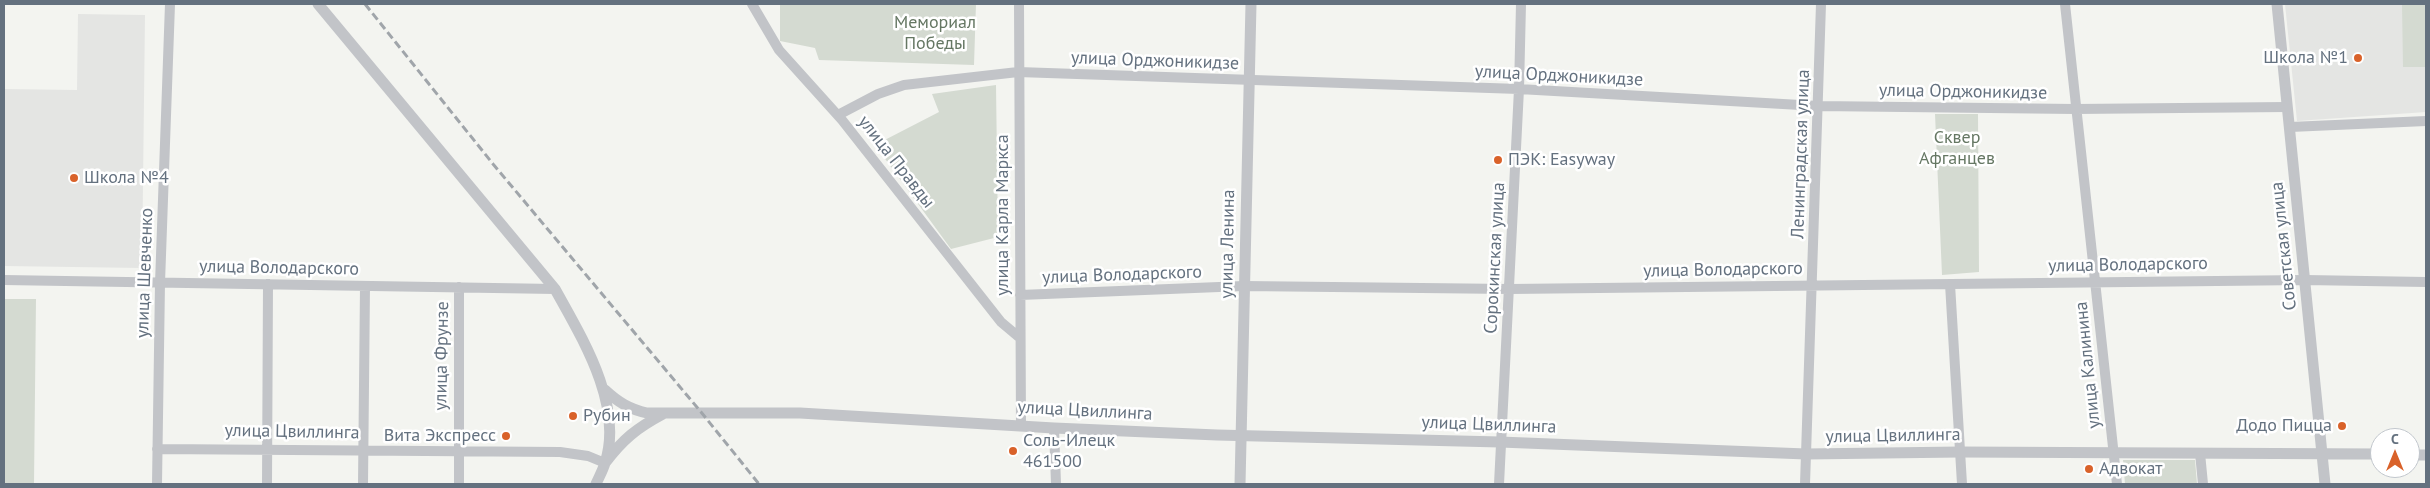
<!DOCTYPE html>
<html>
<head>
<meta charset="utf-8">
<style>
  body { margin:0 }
  #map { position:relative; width:2430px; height:488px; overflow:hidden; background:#f3f4f0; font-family:"PT Sans",sans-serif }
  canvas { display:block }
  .frame { position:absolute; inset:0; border:5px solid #64717f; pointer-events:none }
  .north { position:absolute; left:2370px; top:428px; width:50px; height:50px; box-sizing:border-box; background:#fff; border:1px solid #c1c6cc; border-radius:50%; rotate:0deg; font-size:14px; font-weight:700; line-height:20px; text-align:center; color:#64717f }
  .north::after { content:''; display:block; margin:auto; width:18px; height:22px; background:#d9622a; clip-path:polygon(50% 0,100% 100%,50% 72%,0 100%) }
</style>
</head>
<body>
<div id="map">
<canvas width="2430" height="488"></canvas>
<div class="frame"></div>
<div class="north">С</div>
</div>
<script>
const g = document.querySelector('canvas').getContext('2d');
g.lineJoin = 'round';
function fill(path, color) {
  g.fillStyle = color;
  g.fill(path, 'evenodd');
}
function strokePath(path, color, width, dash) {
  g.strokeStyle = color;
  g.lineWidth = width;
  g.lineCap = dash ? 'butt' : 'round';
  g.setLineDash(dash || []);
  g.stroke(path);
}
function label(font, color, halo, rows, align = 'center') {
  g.font = font + ' "PT Sans",sans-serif';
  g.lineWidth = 5;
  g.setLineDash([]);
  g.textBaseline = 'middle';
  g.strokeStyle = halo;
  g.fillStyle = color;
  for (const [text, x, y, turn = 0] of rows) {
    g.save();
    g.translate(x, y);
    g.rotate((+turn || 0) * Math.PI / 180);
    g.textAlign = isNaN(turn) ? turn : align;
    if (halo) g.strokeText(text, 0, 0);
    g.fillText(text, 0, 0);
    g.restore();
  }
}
const built = new Path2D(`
  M2285 4H2426V112L2297 121Z
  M78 14 145 15 142 268 4 266V89L77 90Z`);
const green = new Path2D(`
  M780 4H976L974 65 819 60 815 48 780 41Z
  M2402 4H2426V67H2403Z
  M996 85 998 237 951 249 875 145 939 112 932 94Z
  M1935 114H1978L1979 272 1942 275Z
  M4 299H36L34 484H4Z
  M2123 460H2195L2197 484H2125Z`);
const minor = new Path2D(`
  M752 4 779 50 842 120 1001 322 1020 338
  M1019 4 1021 426
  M2065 4 2117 484
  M838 115 878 94 904 85 1018 72 1519 89 1818 106 2075 109 2287 107
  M2290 127 2426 121
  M4 280 555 289
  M1950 284 1962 484
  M1020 295 1244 286 1510 289 2305 280 2426 282
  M1054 428 1056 484
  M157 449 560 452 588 456 605 463
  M2200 453 2203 484
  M157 484 160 283 170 4
  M267 484 268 284
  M363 484 365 286
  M459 484V287
  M1499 484 1519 89 1521 4
  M1805 484 1821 4`);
const tertiary = new Path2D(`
  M318 4 555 289C582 338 624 405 605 463 603 470 599 477 596 484
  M2277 4 2325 484
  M605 390C618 402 629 409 647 413H800L1054 428 1217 435 1500 442 1806 454 1960 452 2380 454
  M2410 455H2426
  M605 463C623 439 637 428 663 414
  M1240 484 1251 4`);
const rail = new Path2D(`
  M365 4 493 164 701 412 759 484`);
const markers = [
  [2358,58,5,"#d9622a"],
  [1498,160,5,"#d9622a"],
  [74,178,5,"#d9622a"],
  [573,416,5,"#d9622a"],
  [2342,426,5,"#d9622a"],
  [506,436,5,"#d9622a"],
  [1013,451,5,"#d9622a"],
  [2089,469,5,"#d9622a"]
];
const parkNames = [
  ["Мемориал",935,23],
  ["Победы",935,44],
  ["Сквер",1957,138],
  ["Афганцев",1957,159]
];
const poiNames = [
  ["Школа №1",2348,58,"right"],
  ["ПЭК: Easyway",1508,160],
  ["Школа №4",84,178],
  ["Рубин",583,416],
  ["Додо Пицца",2332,426,"right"],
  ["Вита Экспресс",496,436,"right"],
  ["Соль-Илецк",1023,441],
  ["461500",1023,462],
  ["Адвокат",2099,469]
];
const streetNames = [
  ["улица Орджоникидзе",1155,61,2],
  ["улица Орджоникидзе",1559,76,3],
  ["улица Орджоникидзе",1963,92,1],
  ["Ленинградская улица",1801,154,-88],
  ["улица Правды",896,162,52],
  ["улица Карла Маркса",1003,215,-90],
  ["улица Ленина",1228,244,-89],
  ["Советская улица",2284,246,-96],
  ["Сорокинская улица",1495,258,-87],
  ["улица Володарского",2128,265,-1],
  ["улица Володарского",279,268,1],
  ["улица Володарского",1723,270,-1],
  ["улица Шевченко",145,273,-88],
  ["улица Володарского",1122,275,-2],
  ["улица Фрунзе",442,356,-89],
  ["улица Калинина",2088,365,-96],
  ["улица Цвиллинга",1085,411,3],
  ["улица Цвиллинга",1489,425,2],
  ["улица Цвиллинга",292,432,1],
  ["улица Цвиллинга",1893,436,-1]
];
fill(built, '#e4e5e3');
fill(green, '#d4dad1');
strokePath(minor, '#c2c4c8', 10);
strokePath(tertiary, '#c2c4c8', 11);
strokePath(rail, '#a0a5aa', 3, [8, 4]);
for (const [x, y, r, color] of markers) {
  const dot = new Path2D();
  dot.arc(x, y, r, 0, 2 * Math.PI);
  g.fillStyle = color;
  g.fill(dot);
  strokePath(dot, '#fff', 2);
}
label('18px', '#657763', '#fff', parkNames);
label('18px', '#64717f', '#fff', poiNames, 'left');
label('18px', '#64717f', '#fff', streetNames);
</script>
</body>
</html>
